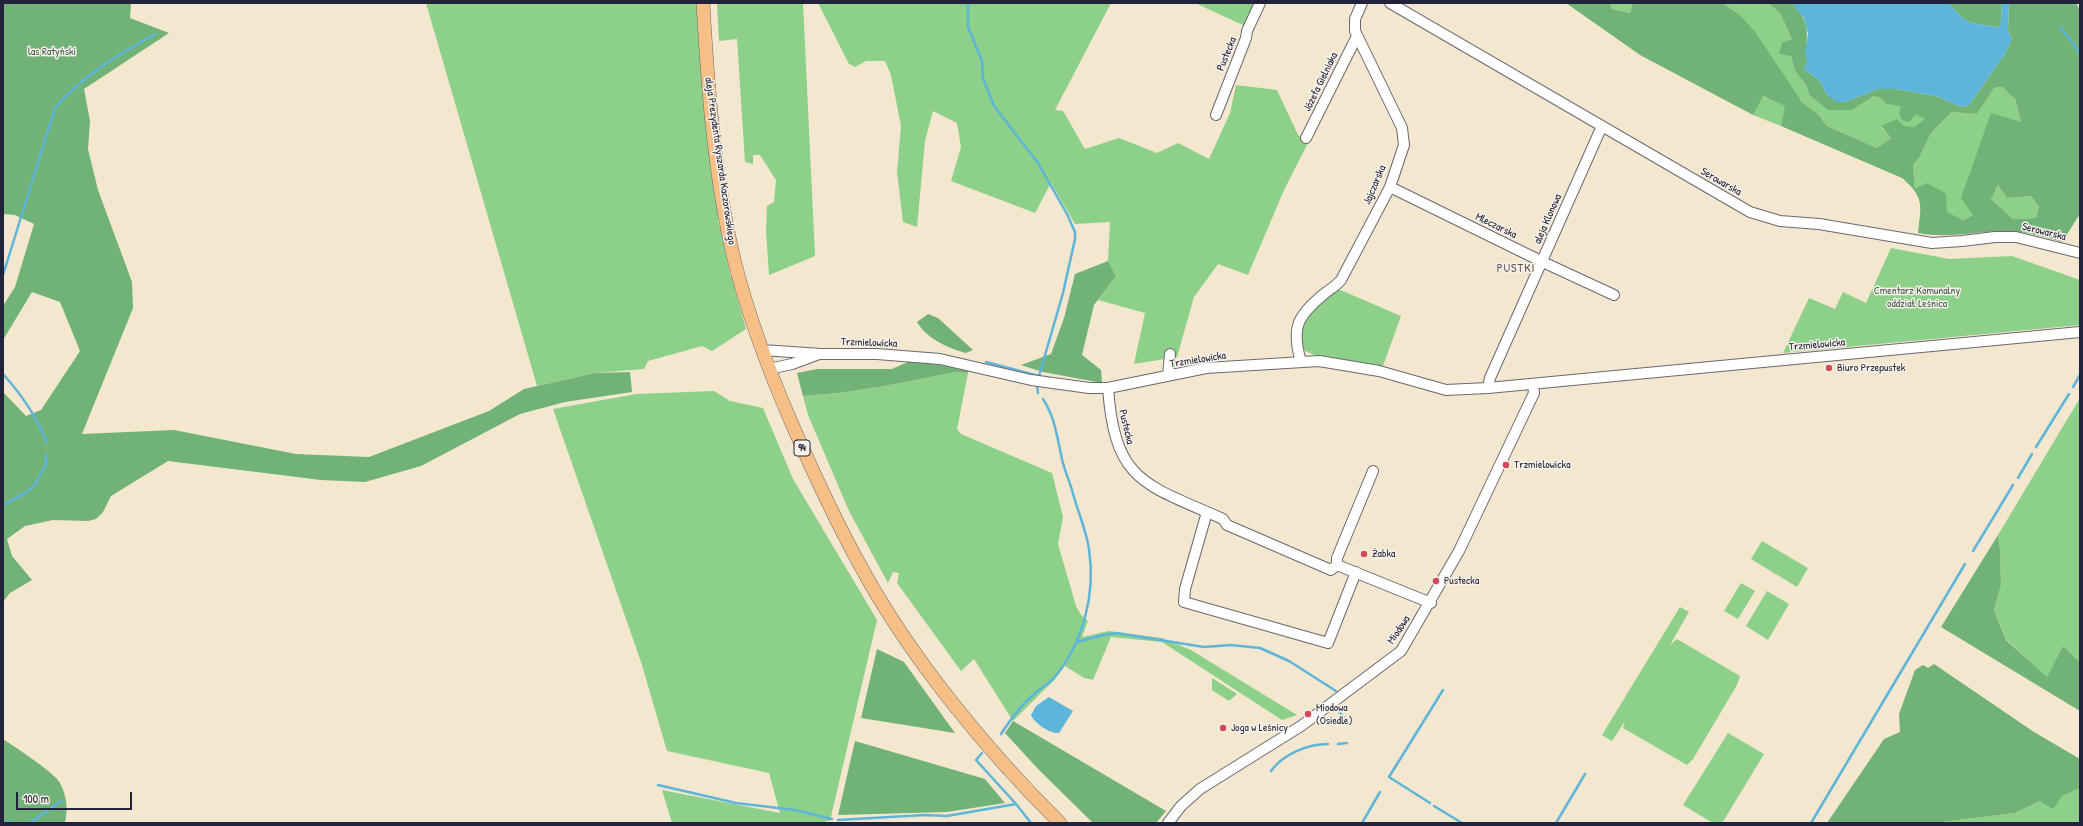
<!DOCTYPE html>
<html>
<head>
<meta charset="utf-8">
<style>
  body { margin:0 }
  #map { position:relative; width:2083px; height:826px; overflow:hidden; background:#f3e7d0; font-family:"Patrick Hand",sans-serif }
  canvas { display:block }
  .frame { position:absolute; inset:0; border:4px solid #22223b; pointer-events:none }
  .scale { position:absolute; left:16px; top:792px; width:116px; height:18px; box-sizing:border-box; border:2px solid #22223b; border-top:0; padding-left:5px; font-size:12px; line-height:14px; white-space:nowrap; color:#22223b; -webkit-text-stroke:3px #f7f3e8; paint-order:stroke }
</style>
</head>
<body>
<div id="map">
<canvas width="2083" height="826"></canvas>
<div class="frame"></div>
<div class="scale">100 m</div>
</div>
<script>
const g = document.querySelector('canvas').getContext('2d');
g.lineJoin = 'round';
function fill(path, color) {
  g.fillStyle = color;
  g.fill(path, 'evenodd');
}
function strokePath(path, color, width, dash) {
  g.strokeStyle = color;
  g.lineWidth = width;
  g.lineCap = dash ? 'butt' : 'round';
  g.setLineDash(dash || []);
  g.stroke(path);
}
function label(font, color, halo, rows, align = 'center') {
  g.font = font + ' "Patrick Hand",sans-serif';
  g.lineWidth = 3;
  g.setLineDash([]);
  g.textBaseline = 'middle';
  g.strokeStyle = halo;
  g.fillStyle = color;
  for (const [text, x, y, turn = 0] of rows) {
    g.save();
    g.translate(x, y);
    g.rotate((+turn || 0) * Math.PI / 180);
    g.textAlign = isNaN(turn) ? turn : align;
    if (halo) g.strokeText(text, 0, 0);
    g.fillText(text, 0, 0);
    g.restore();
  }
}
const green = new Path2D(`
  M426 3H698L699 29 697 31H699L705 110H703L706 112 719 221 717 222 719 223 730 273 729 274 731 275 746 329 712 351 702 346 648 361 644 369 595 373 537 386Z
  M717 3H803L815 256 769 275 766 231 767 206 774 202 776 180 760 155H753V164L745 162 737 39 719 41Z
  M818 3H1111L1055 110 1063 111 1085 149 1119 138 1157 153 1178 143 1209 159 1230 113 1236 85 1277 90 1298 135 1309 141 1284 190 1248 275 1218 264 1194 297 1177 357 1134 364 1145 313 1098 300 1116 276 1108 261 1110 222 1075 224 1051 183 1035 213 951 181 961 147 957 123 933 111 925 141 917 227 903 222 897 172 901 126 891 75 885 61H866L855 67 849 64Z
  M1195 3H1254L1245 26Z
  M1610 3H1633L1630 13 1612 9Z
  M1722 3H1768L1780 13 1792 39 1791 56 1795 71 1806 85 1809 95 1828 110H1852L1874 96 1881 98 1886 104 1901 105 1926 119 1914 127H1881L1891 138 1877 148 1827 126 1818 114 1802 102 1739 14Z
  M2002 87 2015 99 2021 122 1973 215 1963 220 1946 212 1915 189 1913 165 1919 158 1931 133 1952 112 1977 114 1994 88Z
  M1762 96 1786 106 1781 126 1753 115Z
  M1998 185 2007 198 2031 196 2039 207 2036 218 2013 219 1991 199Z
  M1891 248 1949 259 2012 256 2080 280V325L1783 353 1809 298 1835 309 1843 292 1866 303Z
  M1338 289 1401 316 1383 366 1319 357 1301 349 1298 334 1308 313Z
  M956 372 968 373 957 429 961 434 1052 473 1063 517 1058 544 1076 606 1081 615 1088 621 1082 637 1109 631 1162 638 1191 650 1297 715 1282 720 1162 642 1111 637 1093 680 1084 678 1065 666 1055 679 1013 721 974 659 961 671 897 583 899 573 893 572 888 583 849 511 808 415 803 396C855 393 905 382 956 372Z
  M714 391 730 401 763 408 793 479 877 620 830 821H825L828 823H672L662 790 780 813 769 773 667 751 642 665 553 409 636 394Z
  M2080 398V662L2063 646 2047 678 2006 639 1994 610 2001 585 2000 549 1998 535Z
  M1762 541 1808 568 1797 587 1751 559Z
  M1741 583 1755 591 1738 619 1724 611Z
  M1767 591 1789 604 1768 640 1746 626Z
  M1680 607 1689 612 1670 645 1677 639 1740 676 1737 685 1693 759 1687 765 1623 728 1625 721 1612 741 1602 735Z
  M1212 678 1237 694 1229 701 1212 690Z
  M1728 733 1764 754 1724 820 1721 823H1713L1683 805Z
  M2078 789 2080 791V823H1935L2015 813 2040 801 2062 796Z`);
const forest = new Path2D(`
  M3 3H131L130 18 169 33 84 89 90 121 88 149 98 190 132 282 133 308 82 434 174 430 296 454 369 457 489 411 524 389 595 373 630 372 632 392 565 402 520 414 421 466 365 482 321 480 168 461 111 496 103 512 96 519 88 521 53 520 25 526 7 539 12 556 32 580 10 593 3 602V392L26 416 41 410 80 351 60 302 32 292 3 340V306L15 287 34 224 15 215 3 214Z
  M1566 3H1610L1612 9 1630 13 1633 3H1722L1739 14 1755 32 1802 102 1818 114 1827 126 1877 148 1891 138 1881 126 1897 119 1904 126 1914 127 1925 119 1916 114 1909 122 1902 120 1899 114 1901 106 1886 104 1881 98 1874 96 1852 110H1828L1809 95 1806 85 1795 71 1791 56 1779 54 1782 43 1792 39 1780 13 1768 3H1792C1808 21 1808 26 1806 49 1805 54 1808 59 1807 64L1804 66 1805 70 1819 80 1827 95 1845 102 1878 89H1895L1936 96 1961 107 1969 105 2005 54 2012 39 2008 31 2009 3H2076L2080 10V214L2062 242C2044 236 2026 232 2007 231 1977 231 1948 239 1918 233 1921 205 1925 198 1902 178L1781 126 1785 106 1763 96 1753 115 1640 55ZM2002 87 2015 99 2021 122 1991 113 1961 198 1973 215 1963 220 1947 212 1946 194 1927 183 1915 189 1913 165 1919 158 1931 133 1952 112 1977 114 1994 88ZM1998 185 2007 198 2031 196 2039 207 2036 218 2013 219 1991 199Z
  M1948 3H2002L2001 23 1998 28C1989 25 1982 25 1973 23 1962 21 1956 10 1948 3Z
  M1108 261 1116 276 1094 305 1082 355 1101 370 1102 383 1043 372 1021 365 1051 354 1064 318 1075 274Z
  M928 314 938 318 973 350 966 353C948 348 927 339 917 322Z
  M910 361 969 369 968 373 956 372C905 382 855 393 803 396L797 373 817 369H892Z
  M1998 535 2000 549 2001 585 1994 610 2006 640 2047 677 2063 646 2080 662V711L1941 627Z
  M877 649 904 662 955 733 861 718Z
  M1934 664 2034 732 2080 759V791L2078 789 2062 796 2053 809 2040 801 2015 813 1935 823H1827L1884 739 1900 732 1899 714 1915 670 1923 665 1928 668Z
  M1013 721 1166 811 1156 823H1093L1039 770 1005 733Z
  M3 739C15 747 55 773 60 783 67 796 68 810 65 823H3Z
  M855 741 985 779 1005 803 947 812 838 815Z`);
const water = new Path2D(`
  M1792 3H1948C1956 10 1962 21 1973 23 1982 25 1989 25 1998 28L2001 23 2002 3H2009L2008 31 2012 39 2005 54 1969 105 1961 107 1936 96 1895 89H1878L1845 102H1837L1827 95 1819 80 1805 70 1803 66 1807 64 1805 51 1808 34 1804 18Z
  M1049 697 1073 711 1059 733C1050 734 1034 723 1031 715L1036 706Z`);
const stream = new Path2D(`
  M968 3V27L982 61 983 78 994 106 1038 163 1067 214 1075 232V239L1063 293 1039 376 986 362
  M2060 27 2080 53
  M3 275 55 108C84 74 118 55 155 34
  M3 374C22 395 37 417 47 443
  M1037 385 1038 393
  M2073 387 2080 375
  M2036 447 2069 394
  M2018 478 2032 454
  M3 505C12 500 25 494 33 487 39 480 39 472 46 466V455
  M1973 551 2013 485
  M1077 642 1103 635 1116 633 1204 647 1231 645 1260 648 1289 661 1336 691
  M1339 711 1345 720
  M1001 734C1011 719 1020 706 1034 694 1039 689 1047 685 1053 679 1083 644 1096 594 1089 549 1086 529 1077 510 1072 490 1069 480 1064 469 1062 459 1057 437 1055 417 1043 399
  M1338 744 1347 743
  M982 753 976 760 1016 804 1031 823
  M1271 771C1283 754 1308 744 1328 744
  M658 785 736 803 795 810 832 819
  M1430 803 1389 777 1443 690
  M1434 806 1462 823
  M838 820 925 815 947 816 1016 804
  M3 822 13 823
  M30 823 61 801
  M1362 823 1380 792
  M1556 823 1585 774
  M1811 823 1965 564`);
const minor = new Path2D(`
  M1390 3 1750 212 1780 221 1819 224 1932 243 1962 241 1995 237H2016L2080 253
  M1216 115 1246 38 1247 31 1260 3
  M1306 138 1357 36
  M1390 187 1547 264 1614 295
  M762 350 821 354H877L940 359 1031 380 1089 388H1108L1206 368 1319 361 1379 371 1446 390 1488 388 2080 332
  M1301 362C1291 328 1297 316 1324 294 1330 289 1336 286 1341 280L1390 187 1404 145 1402 128 1355 31V19L1362 3
  M769 369 792 364 819 354
  M1168 376 1170 354
  M1108 388C1115 483 1145 484 1223 519L1227 525 1331 570 1337 565 1431 603
  M1488 388 1490 378 1602 126
  M1207 512 1185 589 1184 602 1328 643 1356 572
  M1337 565V558L1373 471
  M1168 823 1181 806 1200 789 1301 726 1401 651 1459 551 1534 393 1533 384`);
const major = new Path2D(`
  M703 3C708 89 714 175 734 259 748 316 769 371 792 424 813 472 835 520 860 565 909 656 987 751 1060 823`);
const markers = [
  [1829,368,4,"#d1495b"],
  [1506,465,4,"#d1495b"],
  [1364,554,4,"#d1495b"],
  [1436,581,4,"#d1495b"],
  [1308,714,4,"#d1495b"],
  [1223,728,4,"#d1495b"]
];
const shields = [
  [802,448,16]
];
const shieldNames = [
  ["94",802,448]
];
const parkNames = [
  ["las Ratyński",52,52],
  ["Cmentarz Komunalny",1917,291],
  ["oddział Leśnica",1917,304]
];
const streetNames = [
  ["Pustecka",1227,54,-68],
  ["Józefa Gielniaka",1321,82,-64],
  ["aleja Prezydenta Ryszarda Kaczorowskiego",720,161,82],
  ["Serowarska",1721,182,30],
  ["Jajczarska",1375,185,-67],
  ["aleja Klonowa",1548,219,-66],
  ["Mleczarska",1496,226,26],
  ["Serowarska",2044,232,14],
  ["Trzmielowicka",869,343,2],
  ["Trzmielowicka",1817,345,-5],
  ["Trzmielowicka",1198,360,-9],
  ["Pustecka",1126,427,77],
  ["Miodowa",1399,630,-56]
];
const poiNames = [
  ["Biuro Przepustek",1837,368],
  ["Trzmielowicka",1514,465],
  ["Żabka",1372,554],
  ["Pustecka",1444,581],
  ["Miodowa",1316,708],
  ["(Osiedle)",1316,721],
  ["Joga w Leśnicy",1231,728]
];
const neighbourhoodNames = [
  ["PUSTKI",1516,269]
];
fill(green, '#8cd08a');
fill(forest, '#71b276');
fill(water, '#5db5da');
strokePath(stream, '#5db5da', 2.5);
strokePath(minor, '#6b676f', 12);
strokePath(major, '#6b676f', 14);
strokePath(minor, '#fff', 10);
strokePath(major, '#f5bf86', 13);
for (const [x, y, r, color] of markers) {
  const dot = new Path2D();
  dot.arc(x, y, r, 0, 2 * Math.PI);
  g.fillStyle = color;
  g.fill(dot);
  strokePath(dot, '#f7f3e8', 1.5);
}
for (const [x, y, w] of shields) {
  const box = new Path2D();
  box.roundRect(x - w / 2, y - 8, w, 16, 3);
  g.fillStyle = '#f7f3e8';
  g.fill(box);
  strokePath(box, '#22223b', 1);
}
label('bold 10px', '#22223b', null, shieldNames);
label('11px', '#425653', '#f7f3e8', parkNames);
label('11px', '#22223b', '#f7f3e8', streetNames);
label('11px', '#22223b', '#f7f3e8', poiNames, 'left');
g.letterSpacing = '1px';
label('12px', '#5e5056', '#f7f3e8', neighbourhoodNames);
g.letterSpacing = '0px';
</script>
</body>
</html>
